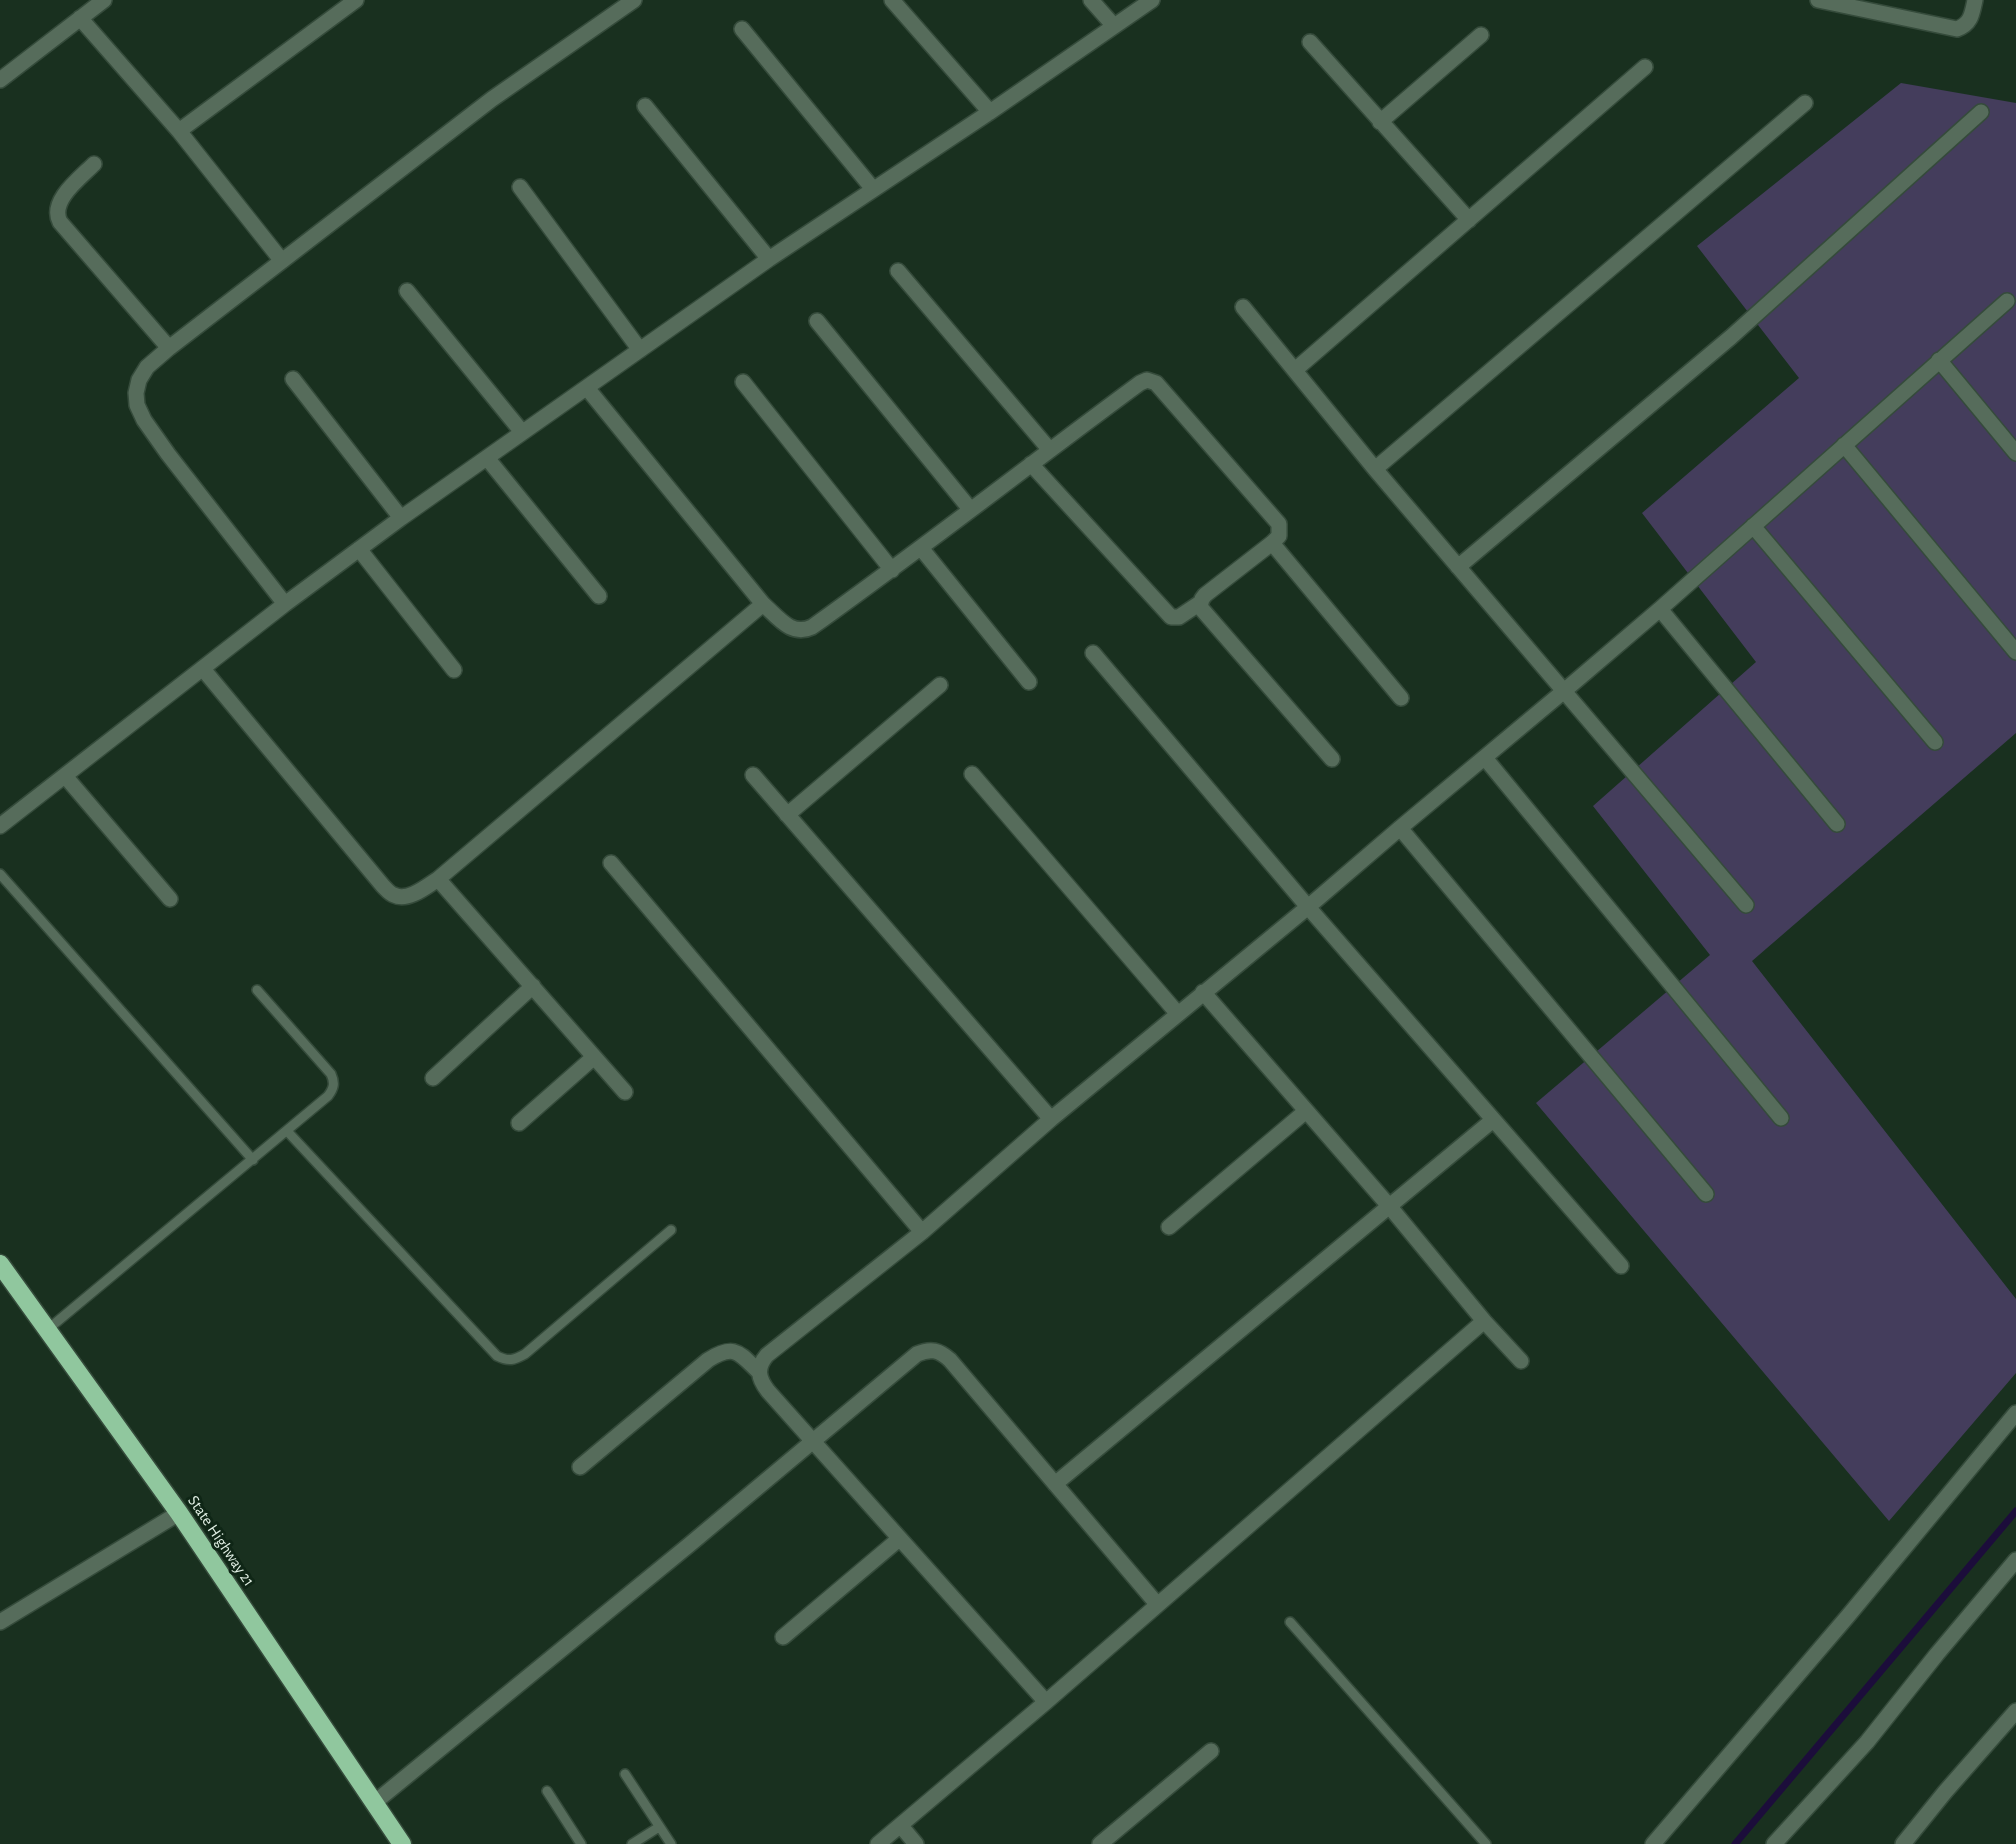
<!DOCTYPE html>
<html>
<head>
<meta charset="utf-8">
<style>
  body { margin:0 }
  canvas { display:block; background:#19301f }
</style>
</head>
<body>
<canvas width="2016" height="1844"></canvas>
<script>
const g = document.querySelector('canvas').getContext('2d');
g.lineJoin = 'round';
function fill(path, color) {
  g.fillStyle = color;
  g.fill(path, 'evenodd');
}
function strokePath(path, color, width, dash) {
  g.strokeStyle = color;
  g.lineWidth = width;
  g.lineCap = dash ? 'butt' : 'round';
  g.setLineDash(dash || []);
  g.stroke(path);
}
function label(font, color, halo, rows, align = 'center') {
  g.font = font + ' "Alegreya Sans",sans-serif';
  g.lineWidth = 6;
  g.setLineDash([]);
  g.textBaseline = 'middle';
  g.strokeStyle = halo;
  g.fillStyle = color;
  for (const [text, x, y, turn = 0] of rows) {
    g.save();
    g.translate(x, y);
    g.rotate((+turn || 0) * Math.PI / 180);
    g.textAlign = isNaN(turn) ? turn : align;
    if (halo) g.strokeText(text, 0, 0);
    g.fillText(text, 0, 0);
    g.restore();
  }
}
const green = new Path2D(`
  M1901 83 2016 103V733L1752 961 2016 1299V1373L1889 1521 1536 1103 1710 955 1593 806 1756 662 1642 513 1799 378 1697 246Z`);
const stream = new Path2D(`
  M1735 1844 2016 1511`);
const lane = new Path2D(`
  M0 874 253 1160
  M287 1131 497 1356C509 1362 514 1360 525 1354L671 1230
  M47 1330 328 1096C334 1088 335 1083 331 1074L257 990
  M1290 1622 1486 1844
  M625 1774 671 1844
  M547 1791 581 1844
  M632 1844 659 1827`);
const street = new Path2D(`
  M892 0 990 112
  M1091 0 1114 26
  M1818 0 1957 29C1971 24 1972 14 1975 0
  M80 18 179 131 282 261
  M742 29 873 189
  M1310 42 1469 220
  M0 80 104 0
  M645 106 769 259
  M1380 122 1481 35
  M179 131 356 0
  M94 164C80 178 49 201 60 222L169 348
  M520 187 640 350
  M898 271 1049 449
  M407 291 522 432
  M1243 307 1375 469 1746 905
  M817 321 970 509
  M1939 360 2016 453
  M1295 370 1645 67
  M293 379 401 518
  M743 382 892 570
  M587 388 763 604C778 617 791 637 812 627 923 548 1030 464 1140 383L1147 380 1156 383 1279 524V536L1272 543 1205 595 1202 599 1200 607 1332 759
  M1844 445 2016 652
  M487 458 599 596
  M1031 464 1171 617H1179L1200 603
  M1375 469 1805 103
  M1753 526 1935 742
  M1272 543 1401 698
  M921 548 1029 682
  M359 549 454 670
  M1458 567 1731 337 1981 112
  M285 604 168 454 144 420 137 405 136 393 139 380 147 367 169 348 492 99 634 0
  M1660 609 1837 824
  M1093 653 1308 907 1621 1266
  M203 669 383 886C386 889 390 894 394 895 408 902 427 886 438 879L763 604
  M1485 758 1781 1118
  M972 774 1178 1014
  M753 775 1051 1119
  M65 776 170 899
  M787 815 940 685
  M0 826 285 604 401 518 769 259 990 112 1152 0
  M1400 828 1706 1194
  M611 863 922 1232
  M438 879 625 1092
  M1203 992 1390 1207 1484 1321 1521 1361
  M433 1078 533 986
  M519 1123 594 1057
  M1169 1227 1306 1111
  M580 1467 708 1360C735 1343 739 1353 759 1372
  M1055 1484 1493 1120
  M0 1622 179 1513
  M783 1637 899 1539
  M1046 1702 768 1391C758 1378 756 1368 767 1355L922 1232 1051 1119 1308 907 1400 828 1564 691 1660 609 2007 301
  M374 1803 689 1545 917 1354C931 1348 939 1350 950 1360L1157 1604
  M901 1826 916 1844
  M878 1844 1046 1702 1484 1321
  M1100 1844 1211 1751
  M1653 1844 1848 1616 2016 1413
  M1774 1844 1867 1742 1937 1654 2016 1560
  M1903 1844 1945 1792 2016 1711`);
const highway = new Path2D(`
  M0 1264 179 1513 402 1844`);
const streetNames = [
  ["State Highway 21",221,1541,56]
];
fill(green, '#443d5c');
strokePath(stream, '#1c0d3b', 7);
strokePath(lane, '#354b3b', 12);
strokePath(street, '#354b3b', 18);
strokePath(highway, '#354b3b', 21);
strokePath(lane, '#566c5b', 9);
strokePath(street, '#566c5b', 15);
strokePath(highway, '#90c79e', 18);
label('16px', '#e2f0e5', '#0f2616', streetNames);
</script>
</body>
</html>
